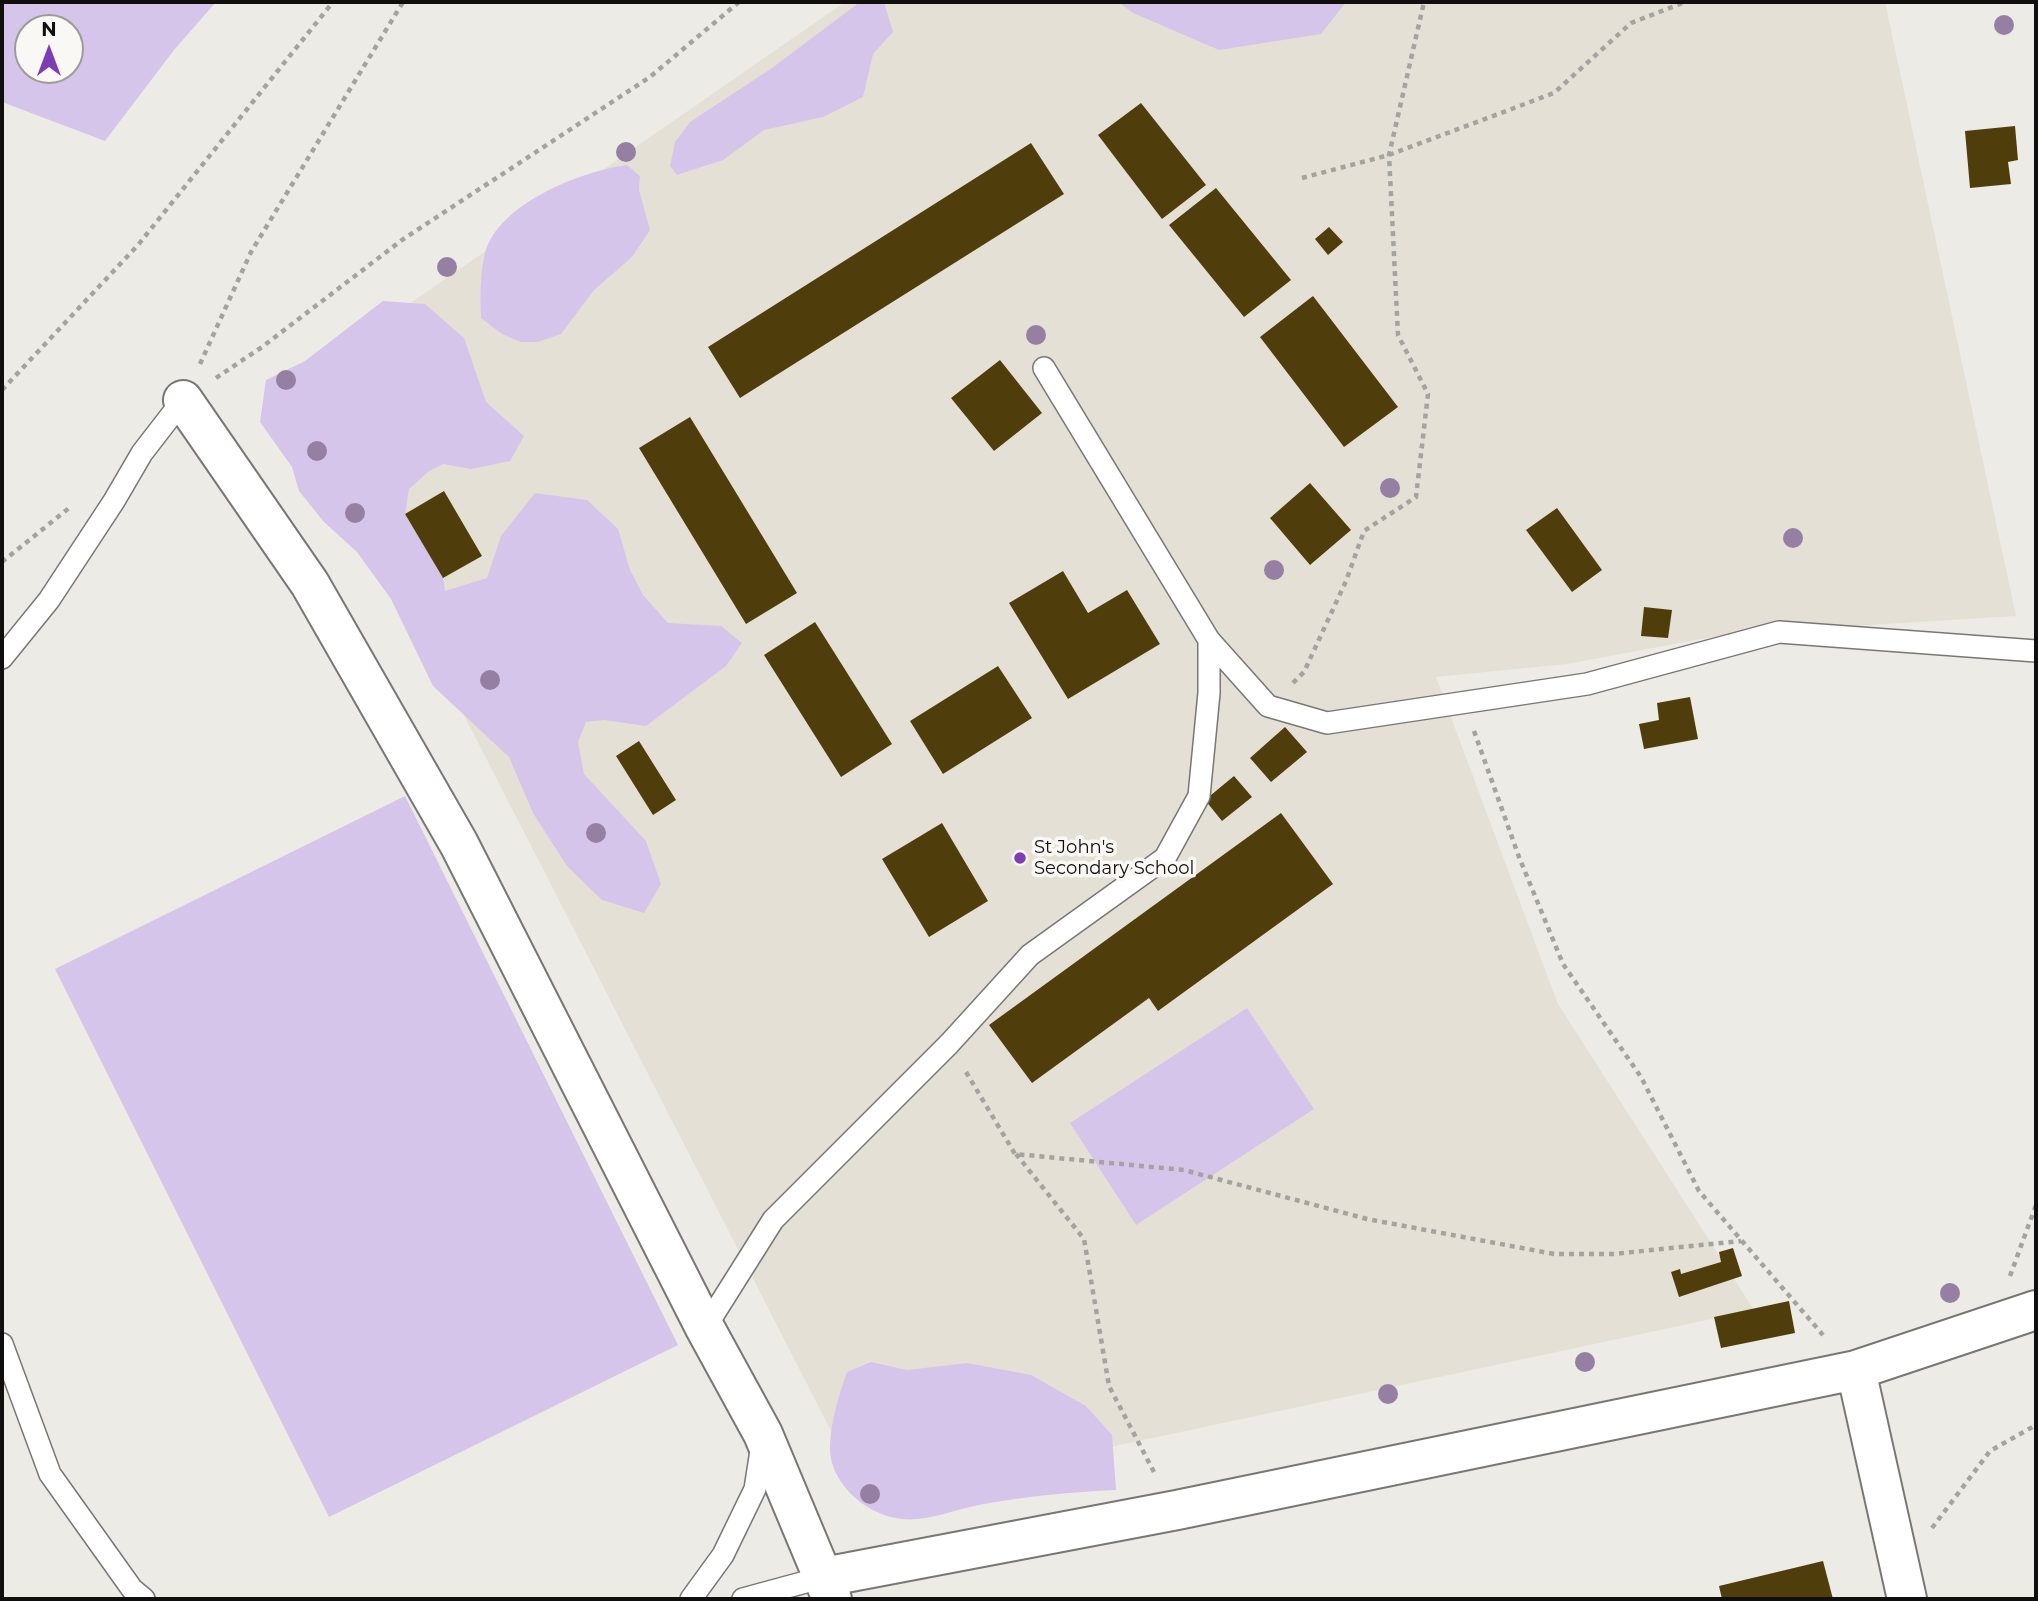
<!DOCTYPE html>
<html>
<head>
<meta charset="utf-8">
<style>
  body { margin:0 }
  #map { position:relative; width:2038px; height:1601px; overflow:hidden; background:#edebe6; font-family:Montserrat,sans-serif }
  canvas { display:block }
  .frame { position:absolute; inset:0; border:4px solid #100f0d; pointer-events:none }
  .north { position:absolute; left:14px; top:14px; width:70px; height:70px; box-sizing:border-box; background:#faf8f4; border:2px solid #9c9b98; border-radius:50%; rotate:0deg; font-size:19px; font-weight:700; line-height:28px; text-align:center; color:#100f0d }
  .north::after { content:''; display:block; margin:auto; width:24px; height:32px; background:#7d3eb3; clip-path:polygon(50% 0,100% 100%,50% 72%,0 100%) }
</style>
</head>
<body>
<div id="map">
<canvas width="2038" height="1601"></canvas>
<div class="frame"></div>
<div class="north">N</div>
</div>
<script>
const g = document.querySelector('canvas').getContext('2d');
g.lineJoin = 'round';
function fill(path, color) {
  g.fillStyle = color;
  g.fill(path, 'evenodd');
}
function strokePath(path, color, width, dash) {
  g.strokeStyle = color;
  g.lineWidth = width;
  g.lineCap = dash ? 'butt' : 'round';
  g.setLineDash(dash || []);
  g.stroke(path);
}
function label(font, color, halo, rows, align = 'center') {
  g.font = font + ' Montserrat,sans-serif';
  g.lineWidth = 7;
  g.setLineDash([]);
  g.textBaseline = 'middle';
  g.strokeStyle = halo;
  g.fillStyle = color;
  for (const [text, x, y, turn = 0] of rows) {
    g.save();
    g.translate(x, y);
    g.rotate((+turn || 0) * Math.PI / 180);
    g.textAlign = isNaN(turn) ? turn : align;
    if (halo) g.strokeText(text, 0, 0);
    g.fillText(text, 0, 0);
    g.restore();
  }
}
const built = new Path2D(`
  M845 2H1885L2016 616 1728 634 1567 664 1436 677 1558 1004 1754 1310 866 1499 306 407 288 388Z`);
const green = new Path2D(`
  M2 2H216L174 50 105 141 2 102ZM70 28V70H28V28Z
  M860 2H884L893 32 873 54 863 97 823 117 764 130 723 160 677 175 670 166 675 142 690 122 772 68Z
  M1118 2H1346L1321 34 1219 50 1133 13Z
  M627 165 640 176 639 190 650 230 632 257 594 290 561 334 538 342H521L502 334 481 318C480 297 480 273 485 253 498 204 581 171 627 165Z
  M383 301 425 304 464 338 486 402 524 436 510 461 471 469 443 464 428 472 409 489 405 514 443 578 445 591 487 578 501 536 535 493 587 500 618 529 630 570 643 595 668 623 721 626 742 643 726 666 646 726 604 720 586 722 578 742 584 774 646 841 661 884 644 913 602 900 567 866 533 813 509 757 433 686 391 599 357 552 324 522 299 491 292 467 260 422 266 380 305 361Z
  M405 796 678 1345 329 1517 55 969Z
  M1247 1008 1314 1109 1136 1225 1070 1123Z
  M871 1362 907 1370 967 1363 1031 1375 1086 1406 1112 1435 1116 1490C1072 1492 1028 1496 984 1504 961 1508 939 1517 917 1519 876 1524 828 1487 830 1445 831 1420 839 1395 847 1372Z`);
const building = new Path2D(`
  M1141 103 1206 185 1162 219 1098 135Z
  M2015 126 2018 160 2008 162 2011 184 1970 188 1965 131Z
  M1031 143 1064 194 740 398 708 347Z
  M1216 188 1291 280 1244 317 1169 225Z
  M1329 227 1343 242 1328 255 1315 239Z
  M1313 296 1398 407 1344 447 1260 337Z
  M1000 360 1042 413 994 451 951 398Z
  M690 417 797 593 746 624 639 448Z
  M1310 483 1351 530 1310 565 1270 518Z
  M444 491 482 556 443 578 405 514Z
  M1557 508 1602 570 1572 592 1526 530Z
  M1063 571 1088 613 1127 590 1160 644 1068 699 1009 603Z
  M1644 607 1672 610 1668 638 1641 636Z
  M815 622 892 744 841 777 764 655Z
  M998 666 1032 718 943 774 910 721Z
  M1690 697 1698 739 1644 749 1639 724 1659 720 1657 703Z
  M1285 727 1307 752 1271 782 1250 758Z
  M639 741 676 800 653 815 616 756Z
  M1234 776 1252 797 1222 821 1205 800Z
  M1281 813 1333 884 1158 1011 1149 998 1032 1083 989 1025Z
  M942 823 988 901 929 937 882 859Z
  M1733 1248 1742 1276 1679 1297 1671 1272 1680 1269 1681 1274 1721 1262 1719 1252Z
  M1789 1301 1795 1333 1721 1348 1714 1317Z
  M1823 1561 1833 1599H1722L1719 1586Z`);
const path = new Path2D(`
  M1302 178 1389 155 1554 93 1631 23 1685 2
  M200 364 251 252 403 2
  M216 378 262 347 402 240 650 77 739 2
  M2 390 138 245 333 2
  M2 562 69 508
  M1293 683 1304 672 1346 581 1364 531 1416 497 1428 394 1398 335 1389 155 1424 2
  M1474 731 1519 857 1563 964 1641 1077 1699 1191 1823 1335
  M966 1072 1015 1154 1184 1170 1367 1219 1554 1254H1613L1741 1241
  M1016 1154 1084 1239 1109 1386 1156 1476
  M2010 1276 2036 1205
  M1932 1528 1990 1451 2036 1425`);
const service = new Path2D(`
  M1044 368 1209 640 1268 706 1327 723 1587 684 1779 632 2036 651
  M2 658 49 600 114 501 142 453 183 400
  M705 1328 773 1220 949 1044 1030 955 1165 858 1199 796 1209 693V640
  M2 1344 50 1474 132 1589 144 1599
  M691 1599 723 1555 755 1489 762 1444
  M743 1599 824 1577`);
const minor = new Path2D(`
  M183 400 310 584 459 844 705 1328 763 1434 832 1599
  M1856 1370 1907 1599
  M824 1577 1177 1510 1856 1370 2036 1310`);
const trees = [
  [2004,25],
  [626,152],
  [447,267],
  [1036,335],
  [286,380],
  [317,451],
  [1390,488],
  [355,513],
  [1793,538],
  [1274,570],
  [490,680],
  [596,833],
  [1950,1293],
  [1585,1362],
  [1388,1394],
  [870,1494]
];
const markers = [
  [1020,858,7,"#7d3eb3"]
];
const poiNames = [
  ["St John's",1034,848],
  ["Secondary School",1034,869]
];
fill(built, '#e5e0d5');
fill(green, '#d6c5ea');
fill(building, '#4f3e0b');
strokePath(service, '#797773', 24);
strokePath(minor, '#797773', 42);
strokePath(path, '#a4a39f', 4.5, [5, 5]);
strokePath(service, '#fff', 21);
strokePath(minor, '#fff', 38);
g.fillStyle = '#9580a4';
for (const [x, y] of trees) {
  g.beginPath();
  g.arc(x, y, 10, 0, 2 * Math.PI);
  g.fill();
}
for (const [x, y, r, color] of markers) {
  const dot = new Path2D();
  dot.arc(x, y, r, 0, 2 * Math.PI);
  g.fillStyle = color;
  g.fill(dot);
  strokePath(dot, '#faf8f4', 2.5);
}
label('18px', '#100f0d', '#faf8f4', poiNames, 'left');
</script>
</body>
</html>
